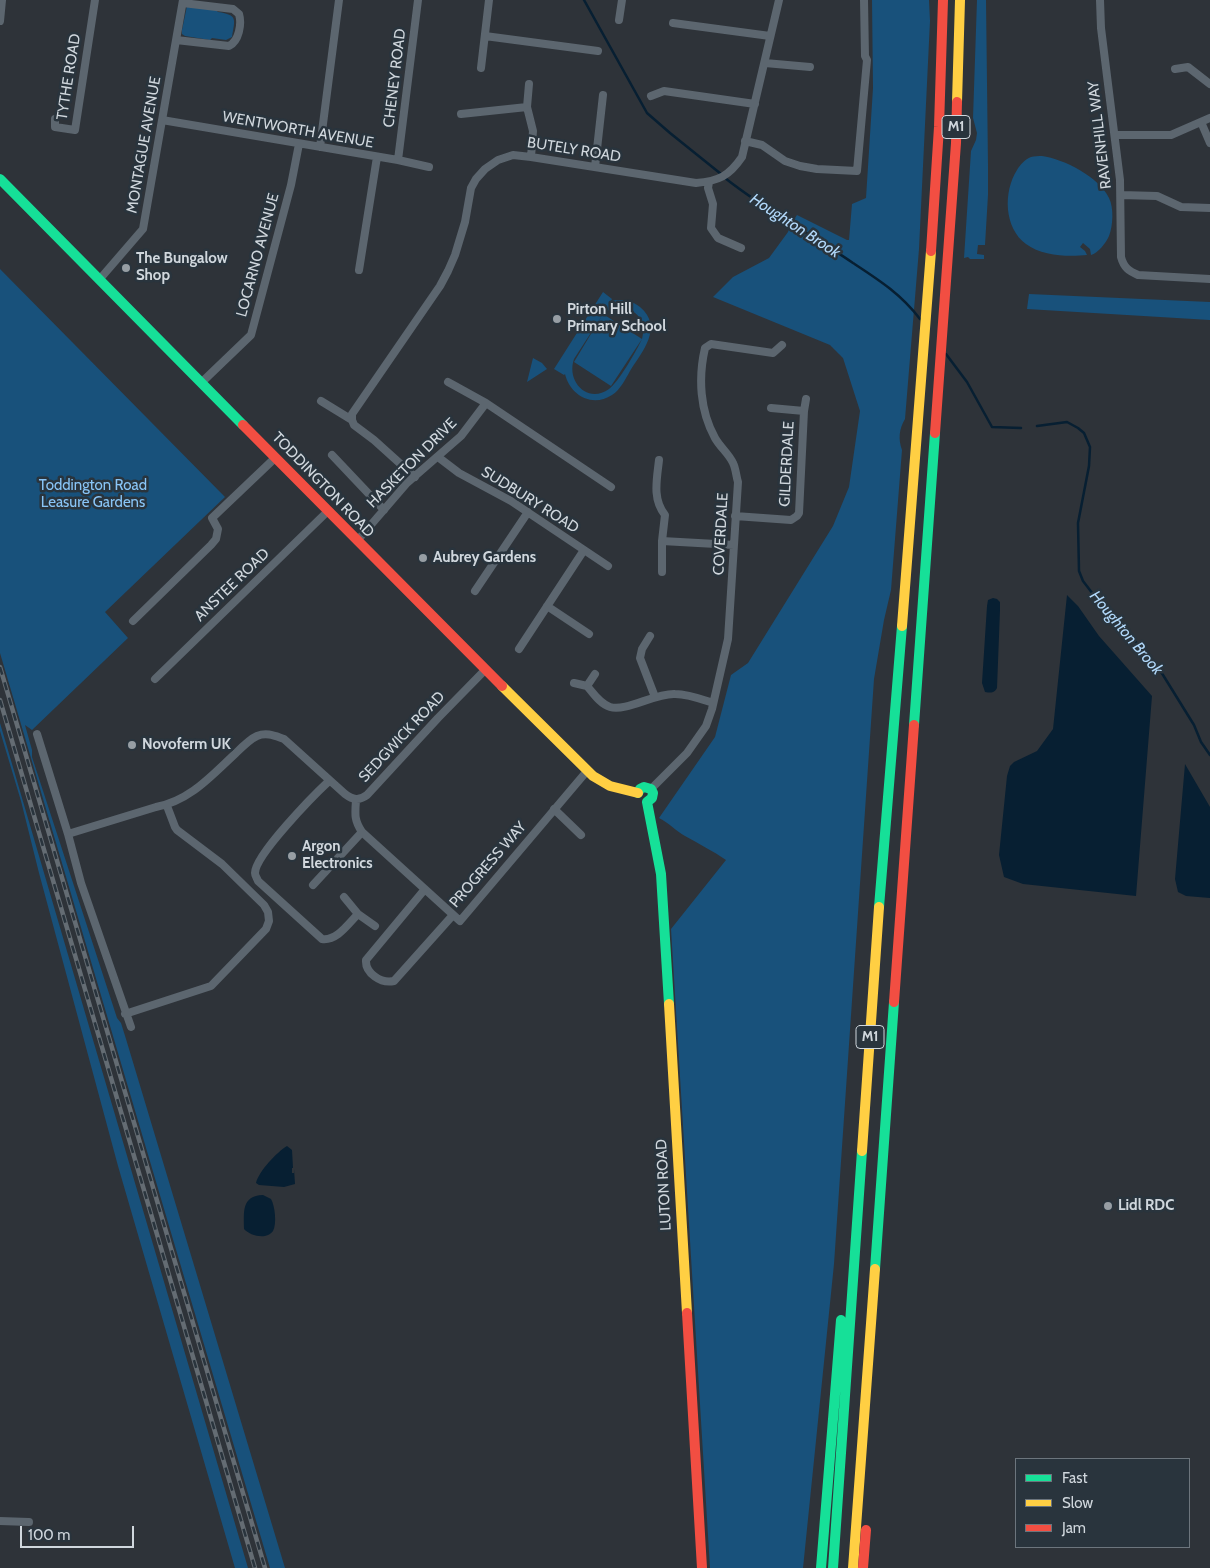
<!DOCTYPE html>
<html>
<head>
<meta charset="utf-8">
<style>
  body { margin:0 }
  #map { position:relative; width:1210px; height:1568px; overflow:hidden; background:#2e3339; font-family:Cabin,sans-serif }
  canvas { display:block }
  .legend { position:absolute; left:1015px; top:1458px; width:175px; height:90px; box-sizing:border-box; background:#29343d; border:1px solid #6c757d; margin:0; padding:6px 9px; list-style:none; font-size:15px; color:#d0d7dd }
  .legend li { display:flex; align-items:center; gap:10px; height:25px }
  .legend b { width:25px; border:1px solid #6c757d }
  .scale { position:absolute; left:20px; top:1526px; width:114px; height:22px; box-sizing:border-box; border:2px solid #d0d7dd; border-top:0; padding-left:6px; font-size:15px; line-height:18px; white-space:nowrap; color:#d0d7dd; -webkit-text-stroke:4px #29343d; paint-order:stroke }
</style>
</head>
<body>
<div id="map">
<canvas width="1210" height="1568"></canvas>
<ul class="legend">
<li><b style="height:6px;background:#16e098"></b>Fast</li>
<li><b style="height:6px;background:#ffcf43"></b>Slow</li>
<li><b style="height:6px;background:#f24e42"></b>Jam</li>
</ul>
<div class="scale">100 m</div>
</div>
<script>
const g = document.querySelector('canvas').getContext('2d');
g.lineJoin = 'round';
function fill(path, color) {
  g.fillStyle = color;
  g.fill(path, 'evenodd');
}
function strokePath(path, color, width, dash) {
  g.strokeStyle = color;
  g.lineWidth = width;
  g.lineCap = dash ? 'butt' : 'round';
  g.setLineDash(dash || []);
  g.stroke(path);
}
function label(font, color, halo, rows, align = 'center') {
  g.font = font + ' Cabin,sans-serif';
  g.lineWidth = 5;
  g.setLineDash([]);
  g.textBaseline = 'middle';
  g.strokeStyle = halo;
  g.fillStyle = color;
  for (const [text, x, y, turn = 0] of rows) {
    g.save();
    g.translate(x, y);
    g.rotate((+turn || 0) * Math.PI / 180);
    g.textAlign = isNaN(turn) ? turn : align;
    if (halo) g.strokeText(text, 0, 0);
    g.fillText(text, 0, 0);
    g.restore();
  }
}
const green = new Path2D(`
  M872 0H929L930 21 919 249 905 419C899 429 898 439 902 450L891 590 884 620 874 679 834 1264 803 1568H710L671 929 726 860C713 851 699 844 685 836 676 831 669 823 659 818L715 737 731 675 748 663 833 526 849 487 860 411 843 358 830 345 713 297 733 277 769 258 788 232 791 224 797 215 847 240H849L852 204 866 198 873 88Z
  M977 0H986L988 166V195L985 245H978L977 254 984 255V259H970L968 257 964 258 971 151 976 140 977 133 973 118Z
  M187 6 215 9 218 12C238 15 235 19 232 37L226 40 212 38 210 40 185 36 182 34V30Z
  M1042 156C1064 159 1099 177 1109 198 1114 208 1113 226 1109 236 1106 243 1098 253 1091 255L1090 249 1083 243 1080 247 1085 251 1087 255C1068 257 1042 256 1026 244 1004 228 1003 192 1017 170 1020 165 1025 159 1031 157 1034 156 1039 156 1042 156Z
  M0 269 225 497 105 612 128 638 32 730 25 725 32 750V757L117 1018 121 1023 126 1039 285 1568H270L0 653Z
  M603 292 612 299 611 301C621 299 631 300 640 307 664 327 642 352 630 371 625 380 620 390 612 395 592 408 570 395 565 374L564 375 554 369ZM620 307C637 309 647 322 642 339L603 314 612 308ZM603 314 574 362 611 386 642 339C637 350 618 383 609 389 588 404 566 382 574 359Z
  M1029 294 1210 302V320L1027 309Z
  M533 358 542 363 547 369 527 382Z
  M0 723 248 1568H235L118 1166 39 873 21 801 0 731Z`);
const water = new Path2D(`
  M1067 595 1078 606 1099 636 1152 696 1136 896 1023 884 1004 877 999 855 1007 776 1010 766 1014 762 1037 751 1053 729Z
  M993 598 997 599 1000 602V610L997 688C994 693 992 693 985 692L982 683 987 606 988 600Z
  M1185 764 1210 807V898L1186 896 1178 892 1175 879Z
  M287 1146 292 1150 293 1168H292V1173H294V1169L295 1184 284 1187 259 1185 256 1183C259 1171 277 1152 287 1146Z
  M263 1195 271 1199C275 1206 277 1224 273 1231 267 1240 250 1236 244 1229 244 1212 241 1196 263 1195Z`);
const stream = new Path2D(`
  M584 0 647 113 670 133 721 174
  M725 178C765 210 811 234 853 263 879 280 901 294 920 319
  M946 354 967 382 992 427 1021 428
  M1037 426 1067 422 1078 428 1084 433 1090 447 1089 466 1078 523 1079 571 1083 581 1112 619 1131 637 1150 657 1163 675 1194 725 1201 742 1210 755`);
const street = new Path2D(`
  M1100 0 1101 28 1120 180 1121 257C1124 268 1129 271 1138 275L1210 279
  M619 20 622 0
  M0 21 2 0
  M673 23 770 36
  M485 36 598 51
  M176 40 229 46C239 41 242 24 239 14L233 9 183 3
  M765 63 810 67
  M481 68 489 0
  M1175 69 1188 67 1210 84
  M529 84 527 107 533 131 531 157
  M651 96 664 91 755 104
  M461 114 527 107
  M55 119V127L75 130 95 0
  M162 120 398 160 429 167
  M1201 122 1210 143
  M1115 135H1171L1210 118
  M745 141 762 145 785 161 800 166 817 169 857 171 867 60 865 56 864 0
  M320 147 339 0
  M398 160 418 0
  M595 167 603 95
  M709 182 708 188 713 204 711 228 718 238 741 248
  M1121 195 1157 196 1181 207 1210 208
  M359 270 377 157
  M99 280 143 229 183 0
  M201 383 251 335 291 185 299 144
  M321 401 352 420 354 425 374 440 415 477
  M486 403 611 487
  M804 411 806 399
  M352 420V414L440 286 448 271 455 255 465 222 471 188 476 179 485 169 498 160 513 155 531 157 696 183C719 181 729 176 742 157L779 0
  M332 455 384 510
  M438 457 459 473 511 501 608 566
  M659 460C657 479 652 499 665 515L662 541V572
  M735 516 791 520 797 516 799 513 804 411 771 408
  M357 541 407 483 461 436 486 403 448 382
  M662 541 734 545
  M475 591 528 512
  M547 606 589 634
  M133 621 211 545 216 539 218 529 212 518 275 458
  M650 636 642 649 640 658 655 697
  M519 649 584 550
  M595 674 587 686C593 693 600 704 610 707 626 712 655 693 675 694 688 694 701 699 713 703
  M155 679 328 511
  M574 683 587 686
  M37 734 68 834 156 807C190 801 212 775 236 753 242 747 250 739 257 736 267 732 275 736 284 739L345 794C353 800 359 801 367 795L438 718 485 670
  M329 781C314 795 255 855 255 873 255 876 257 878 258 881L322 939C337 941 348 924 358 914L344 897
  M651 789 687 753 706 726 712 709 728 639 738 482C736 476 736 469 733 463 729 454 720 447 715 438 700 411 698 378 705 348L711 344 773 353 782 345
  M356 800C355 814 354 820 362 832L460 921 587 771
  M554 809 581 835
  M68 834 81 883 131 1027
  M313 885 362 832
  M425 889 366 960C365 973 381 984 394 981L453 915
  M358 914 375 926
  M125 1014 211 986 266 929 269 921 268 912 264 905 222 864 177 830 175 827 167 806
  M0 1521 29 1522`);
const fast = new Path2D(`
  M0 179 243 425
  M914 725 935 433
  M638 793 640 789 644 787 651 789 653 793 652 798 647 802
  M647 802 661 874 669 1004
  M879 907 902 626
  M875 1269 894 1002
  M821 1568 841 1320
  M833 1568 862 1151`);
const slow = new Path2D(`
  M957 102 960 0
  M902 626 931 251
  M502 686 593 776 610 786 638 793
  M669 1004 687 1313
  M862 1151 879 907
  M853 1568 875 1269`);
const jam = new Path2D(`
  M931 251 939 127 943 0
  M243 425 502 686
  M935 433 956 143 957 102
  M894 1002 914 725
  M687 1313 702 1568
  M863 1568 866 1530`);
const rail = new Path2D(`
  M0 667 265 1568
  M0 700 255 1568`);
const markers = [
  [126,268,5,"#979ea4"],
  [557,319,5,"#979ea4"],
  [423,558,5,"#979ea4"],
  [132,745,5,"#979ea4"],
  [292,856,5,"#979ea4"],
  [1108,1206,5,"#979ea4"]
];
const shields = [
  [956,127,28],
  [870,1037,28]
];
const shieldNames = [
  ["M1",956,127],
  ["M1",870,1037]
];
const streetNames = [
  ["TYTHE ROAD",69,77,-81],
  ["CHENEY ROAD",395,78,-83],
  ["WENTWORTH AVENUE",298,130,10],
  ["RAVENHILL WAY",1100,135,-97],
  ["MONTAGUE AVENUE",144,145,-80],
  ["BUTELY ROAD",574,150,9],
  ["LOCARNO AVENUE",258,255,-75],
  ["HASKETON DRIVE",412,463,-45],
  ["GILDERDALE",787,464,-87],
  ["TODDINGTON ROAD",323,485,46],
  ["SUDBURY ROAD",530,500,32],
  ["COVERDALE",721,534,-87],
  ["ANSTEE ROAD",232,585,-44],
  ["SEDGWICK ROAD",402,737,-47],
  ["PROGRESS WAY",488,865,-49],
  ["LUTON ROAD",664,1185,-93]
];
const poiNames = [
  ["The Bungalow",136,259],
  ["Shop",136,276],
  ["Pirton Hill",567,310],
  ["Primary School",567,327],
  ["Aubrey Gardens",433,558],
  ["Novoferm UK",142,745],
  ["Argon",302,847],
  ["Electronics",302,864],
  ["Lidl RDC",1118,1206]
];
const parkNames = [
  ["Toddington Road",93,486],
  ["Leasure Gardens",93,503]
];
const waterNames = [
  ["Houghton Brook",795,226,33],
  ["Houghton Brook",1126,633,50]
];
fill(green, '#18517b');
fill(water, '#071f32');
strokePath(stream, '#071f32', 2.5);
strokePath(street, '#5c666f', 8);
strokePath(fast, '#16e098', 10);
strokePath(slow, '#ffcf43', 10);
strokePath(jam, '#f24e42', 10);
strokePath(rail, '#646c73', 4.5);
strokePath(rail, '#29343d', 2.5, [8]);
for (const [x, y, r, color] of markers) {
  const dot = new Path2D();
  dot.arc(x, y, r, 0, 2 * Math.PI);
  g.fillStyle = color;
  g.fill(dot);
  strokePath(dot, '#29343d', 2);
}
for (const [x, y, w] of shields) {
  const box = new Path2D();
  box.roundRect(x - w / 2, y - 11.5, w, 23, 4);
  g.fillStyle = '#29343d';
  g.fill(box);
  strokePath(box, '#d0d7dd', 1);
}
label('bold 14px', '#d0d7dd', null, shieldNames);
label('15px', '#d0d7dd', '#29343d', streetNames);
label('bold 15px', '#d0d7dd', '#29343d', poiNames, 'left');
label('15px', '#89c5f7', '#29343d', parkNames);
label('italic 16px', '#b1d8fa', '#29343d', waterNames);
</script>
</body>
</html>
